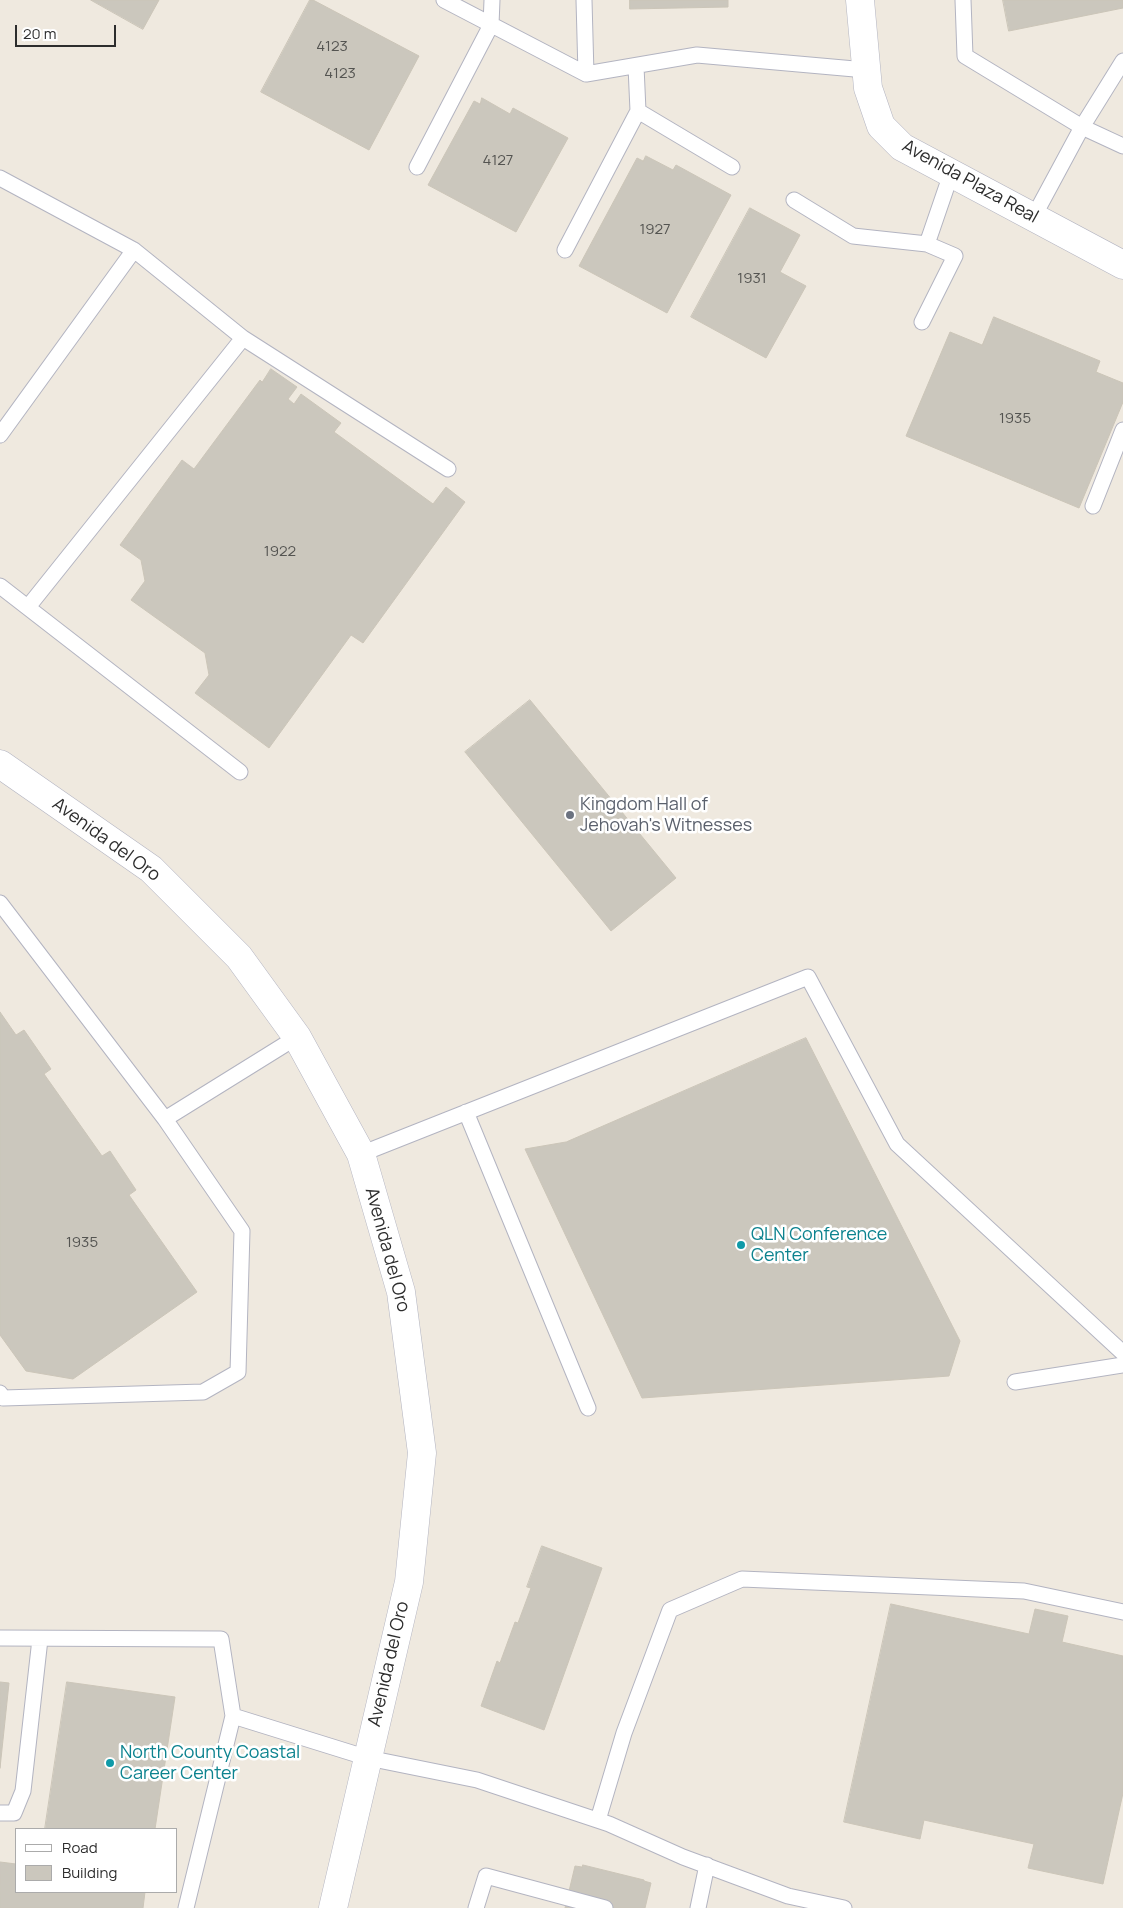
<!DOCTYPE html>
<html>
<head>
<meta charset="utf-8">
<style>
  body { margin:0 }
  #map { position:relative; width:1123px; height:1908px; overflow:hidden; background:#efe9df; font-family:Manrope,sans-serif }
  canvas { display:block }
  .legend { position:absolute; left:15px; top:1828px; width:162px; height:65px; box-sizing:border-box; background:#fff; border:1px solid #ababab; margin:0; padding:6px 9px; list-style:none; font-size:15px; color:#2d2d2d }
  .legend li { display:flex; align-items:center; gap:10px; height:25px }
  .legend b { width:25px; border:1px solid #ababab }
  .scale { position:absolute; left:15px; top:25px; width:101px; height:22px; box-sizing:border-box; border:2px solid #2d2d2d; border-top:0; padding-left:6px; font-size:15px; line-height:18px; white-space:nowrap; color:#2d2d2d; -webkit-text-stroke:4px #fff; paint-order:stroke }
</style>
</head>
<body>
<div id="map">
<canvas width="1123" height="1908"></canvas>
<ul class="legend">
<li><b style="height:6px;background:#fff"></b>Road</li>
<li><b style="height:14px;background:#cbc7bd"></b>Building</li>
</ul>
<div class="scale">20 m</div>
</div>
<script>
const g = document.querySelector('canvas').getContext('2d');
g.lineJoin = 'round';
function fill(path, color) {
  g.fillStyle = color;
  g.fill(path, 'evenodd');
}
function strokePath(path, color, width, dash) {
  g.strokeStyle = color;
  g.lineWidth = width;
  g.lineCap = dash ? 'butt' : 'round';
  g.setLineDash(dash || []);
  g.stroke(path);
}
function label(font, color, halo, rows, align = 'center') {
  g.font = font + ' Manrope,sans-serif';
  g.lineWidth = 5;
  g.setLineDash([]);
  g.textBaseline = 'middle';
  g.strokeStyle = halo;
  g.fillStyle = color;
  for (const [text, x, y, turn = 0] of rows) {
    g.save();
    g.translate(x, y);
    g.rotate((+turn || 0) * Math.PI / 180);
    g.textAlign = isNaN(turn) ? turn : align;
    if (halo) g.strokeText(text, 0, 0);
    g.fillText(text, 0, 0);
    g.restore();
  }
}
const building = new Path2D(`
  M91 0H159L143 29Z
  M310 0H313L419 56 369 150 261 92Z
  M630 0H728V7L630 9Z
  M1003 0H1123V8L1009 31Z
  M482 98 510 114 513 108 568 138 516 232 428 185 474 101 480 104Z
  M646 156 673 170 676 165 731 195 667 313 579 266 637 158 643 161Z
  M750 208 800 235 780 272 806 286 766 358 691 317Z
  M994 317 1100 361 1096 372 1123 383V402L1079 508 906 436 950 332 982 345Z
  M271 369 297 387 288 399 294 404 301 394 341 423 334 432 433 504 446 487 465 502 363 643 351 635 269 748 195 693 209 675 205 653 131 600 145 581 141 560 120 545 182 460 194 469 260 380 262 382Z
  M530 700 676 878 611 931 465 752Z
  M0 1012 16 1035 24 1030 51 1069 44 1074 102 1156 110 1151 136 1190 129 1195 197 1292 73 1379 26 1371 0 1335Z
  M806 1038 960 1341 949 1376 642 1398 525 1149 566 1142Z
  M542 1546 602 1568 544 1730 481 1706 497 1661 500 1663 515 1622 518 1623 531 1588 527 1587Z
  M891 1604 1029 1634 1035 1609 1068 1616 1062 1642 1123 1656V1793L1103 1884 1028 1868 1034 1844 924 1820 920 1839 844 1822Z
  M0 1682 9 1683 0 1768Z
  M67 1682 175 1697 155 1829H45Z
  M0 1862 16 1864V1892H145L143 1908H0Z
  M583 1865 644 1880V1881L651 1883 645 1908H565L575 1866 582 1867Z`);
const service = new Path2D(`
  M444 0 586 74 697 55 866 70
  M584 0 586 74
  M963 0 965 56 1082 127 1123 146
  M636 66 638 111
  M417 167 491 25 492 0
  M0 178 134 250 243 338 28 607
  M794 200 853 236 927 244 951 174
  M1033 218 1082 127 1123 61
  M565 250 638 111 732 167
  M922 322 955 256 927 244
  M243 338 448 469
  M0 435 134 250
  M1093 506 1123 430
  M0 586 240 772
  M0 903 165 1119 242 1231 238 1372 203 1392 3 1398 0 1393
  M466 1112 588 1408
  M165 1119 297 1037
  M361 1154 808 977 897 1144 1123 1353
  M1015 1382 1123 1365
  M0 1638 221 1639 233 1716 186 1908
  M233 1716 368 1758 477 1780 609 1824 683 1857 788 1896 844 1908
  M0 1813H14L23 1791 40 1639
  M598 1820 624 1733 670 1610 742 1579 1024 1591 1123 1612
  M476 1908 486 1876 605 1908
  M698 1908 707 1865`);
const minor = new Path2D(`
  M860 0 868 88 881 126 902 147 1123 265`);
const tertiary = new Path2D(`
  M0 764 151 869 239 957 297 1037 361 1154 401 1292 422 1453 409 1582 333 1908`);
const markers = [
  [570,815,5,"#6b7280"],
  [741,1245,5,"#0f9aa8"],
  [110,1763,5,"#0f9aa8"]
];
const numberNames = [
  ["4123",332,47],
  ["4123",340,74],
  ["4127",498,161],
  ["1927",655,230],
  ["1931",752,279],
  ["1935",1015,419],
  ["1922",280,552],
  ["1935",82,1243]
];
const streetNames = [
  ["Avenida Plaza Real",970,182,29],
  ["Avenida del Oro",106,840,36],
  ["Avenida del Oro",387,1250,75],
  ["Avenida del Oro",389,1664,-77]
];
const worshipNames = [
  ["Kingdom Hall of",580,805],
  ["Jehovah's Witnesses",580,826]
];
const cultureNames = [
  ["QLN Conference",751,1235],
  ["Center",751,1256],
  ["North County Coastal",120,1753],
  ["Career Center",120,1774]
];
fill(building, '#cbc7bd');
strokePath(building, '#cbc5b8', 1);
strokePath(service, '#b3b4c1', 17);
strokePath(minor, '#b3b4c1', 29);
strokePath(tertiary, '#b3b4c1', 29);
strokePath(service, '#fff', 15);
strokePath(minor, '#fff', 28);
strokePath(tertiary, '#fff', 28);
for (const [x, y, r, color] of markers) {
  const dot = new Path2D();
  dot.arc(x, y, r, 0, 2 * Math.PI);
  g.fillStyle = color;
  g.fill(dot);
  strokePath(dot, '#fff', 2);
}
label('15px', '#545451', null, numberNames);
label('18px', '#2d2d2d', '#fff', streetNames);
label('18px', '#5b616d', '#fff', worshipNames, 'left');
label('18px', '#0d838f', '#fff', cultureNames, 'left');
</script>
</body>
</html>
